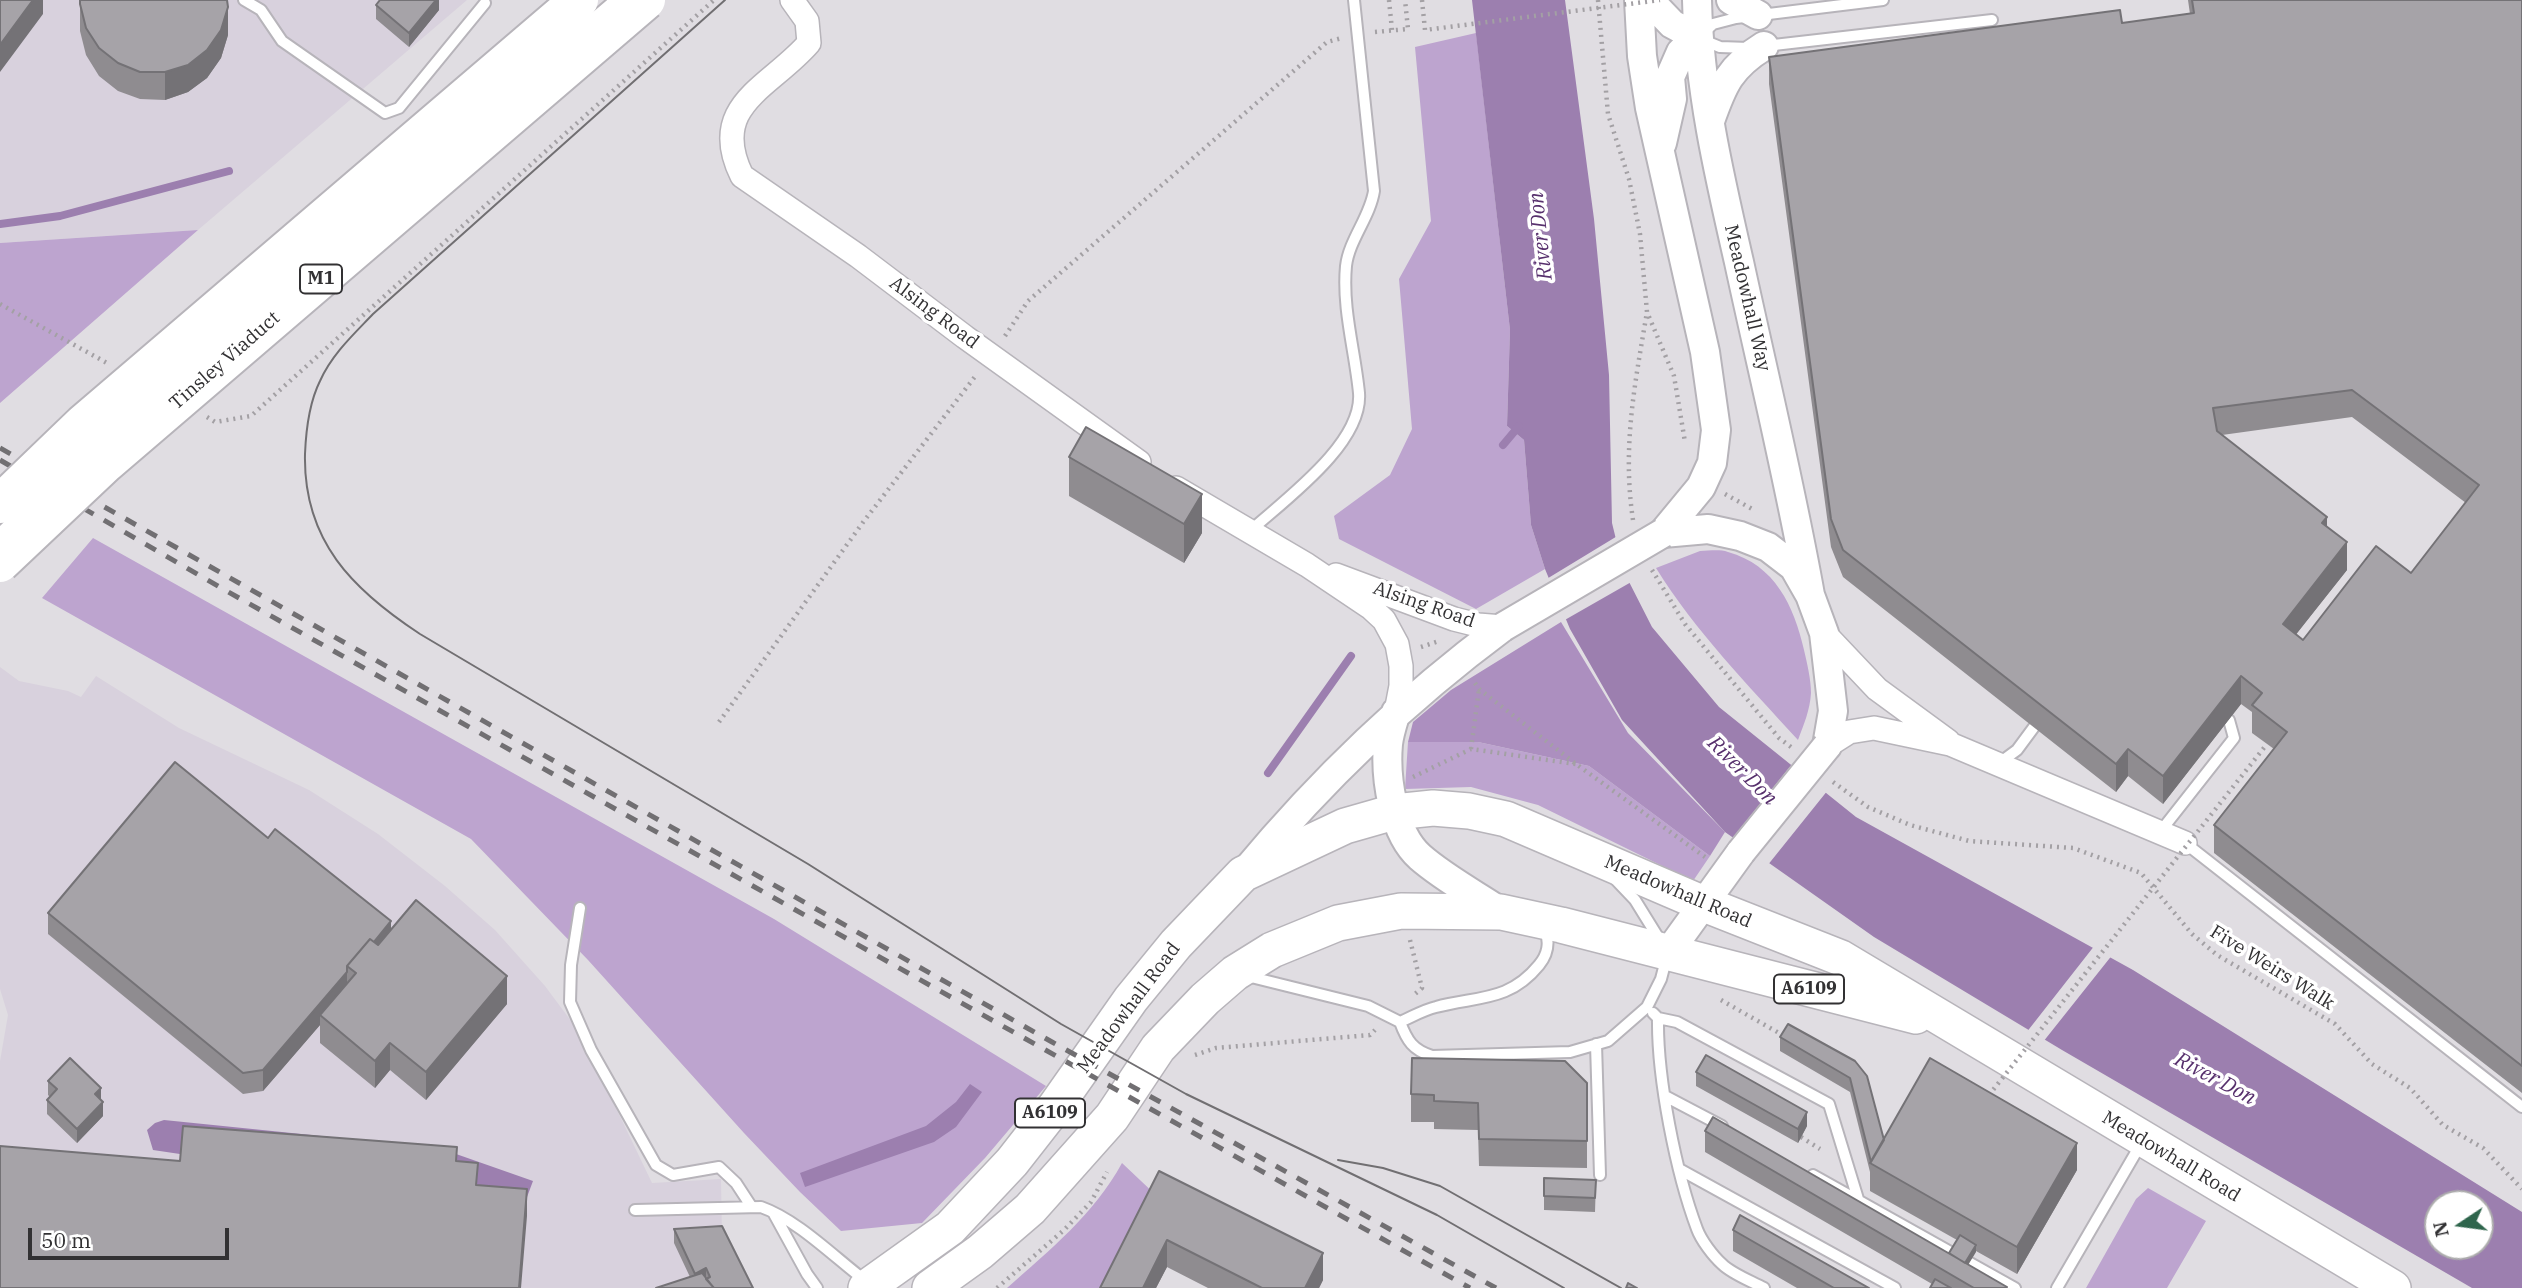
<!DOCTYPE html>
<html>
<head>
<meta charset="utf-8">
<style>
  body { margin:0 }
  #map { position:relative; width:2522px; height:1288px; overflow:hidden; background:#e0dde2; font-family:"IBM Plex Serif",serif }
  canvas { display:block }
  .north { position:absolute; left:2424px; top:1190px; width:70px; height:70px; box-sizing:border-box; background:#fff; border:2px solid #adadad; border-radius:50%; rotate:257deg; font-size:19px; font-weight:700; line-height:28px; text-align:center; color:#323133 }
  .north::after { content:''; display:block; margin:auto; width:24px; height:32px; background:#2e654c; clip-path:polygon(50% 0,100% 100%,50% 72%,0 100%) }
  .scale { position:absolute; left:28px; top:1228px; width:201px; height:32px; box-sizing:border-box; border:4px solid #323133; border-top:0; padding-left:9px; font-size:21px; line-height:24px; white-space:nowrap; color:#323133; -webkit-text-stroke:5px #fff; paint-order:stroke }
</style>
</head>
<body>
<div id="map">
<canvas width="2522" height="1288"></canvas>
<div class="north">N</div>
<div class="scale">50 m</div>
</div>
<script>
const g = document.querySelector('canvas').getContext('2d');
g.lineJoin = 'round';
function fill(path, color) {
  g.fillStyle = color;
  g.fill(path, 'evenodd');
}
function strokePath(path, color, width, dash) {
  g.strokeStyle = color;
  g.lineWidth = width;
  g.lineCap = dash ? 'butt' : 'round';
  g.setLineDash(dash || []);
  g.stroke(path);
}
function label(font, color, halo, rows, align = 'center') {
  g.font = font + ' "IBM Plex Serif",serif';
  g.lineWidth = 7;
  g.setLineDash([]);
  g.textBaseline = 'middle';
  g.strokeStyle = halo;
  g.fillStyle = color;
  for (const [text, x, y, turn = 0] of rows) {
    g.save();
    g.translate(x, y);
    g.rotate((+turn || 0) * Math.PI / 180);
    g.textAlign = isNaN(turn) ? turn : align;
    if (halo) g.strokeText(text, 0, 0);
    g.fillText(text, 0, 0);
    g.restore();
  }
}
const built = new Path2D(`
  M0 0H467L198 230 0 243Z
  M0 667 19 681 68 691 81 697 96 676 179 728 309 790 378 834 445 886 495 930 545 986 580 1033 652 1183 721 1179 722 1240 746 1288H0V1061L8 1015 0 989Z`);
const green = new Path2D(`
  M1476 33 1510 330 1507 426 1524 440 1531 525 1545 569 1476 609 1339 539 1334 516 1390 475 1412 429 1399 279 1431 221 1415 47Z
  M198 230 0 403V243Z
  M93 538 774 919 1046 1086 985 1158 922 1223 841 1231 800 1192 744 1133 588 960 471 839 42 598Z
  M1700 551C1709 551 1719 549 1728 552 1775 565 1794 606 1804 650 1807 663 1811 679 1811 693 1810 710 1804 724 1798 740 1748 685 1695 631 1656 568Z
  M1408 742H1478L1589 766 1710 856 1693 881 1538 805 1471 787 1405 789Z
  M1122 1163 1159 1198 1114 1288H1007C1050 1250 1094 1214 1122 1163Z
  M2148 1188 2206 1221 2167 1288H2086L2136 1199Z`);
const forest = new Path2D(`
  M1561 622 1628 733 1725 832 1710 856 1589 766 1478 742H1408L1413 722 1451 690Z`);
const water = new Path2D(`
  M1472 0H1565L1594 219 1609 375 1612 523 1624 572 1652 627 1719 707 1856 817 2133 970 2522 1212V1288H2472L2062 1050 1874 937 1725 832 1622 720 1570 629 1545 569 1531 525 1524 440 1507 426 1510 330ZM2438 1204H2480V1246H2438Z
  M970 1084 982 1092 956 1127 934 1142 805 1187 800 1173 926 1126 956 1102Z
  M164 1120 439 1148 533 1181 524 1205 153 1150 147 1130 155 1123Z`);
const pier = new Path2D(`
  M1619 535 1628 571 1633 581 1563 621 1545 580Z
  M1793 763 1828 790 1767 866 1731 840Z
  M2095 945 2113 954 2043 1042 2026 1033Z`);
const stream = new Path2D(`
  M0 224 60 216 229 171
  M1503 445 1519 426
  M1268 773 1351 656`);
const path = new Path2D(`
  M1389 0 1392 30
  M1598 0 1608 114 1629 179 1640 234 1647 312 1674 376 1685 442
  M1375 32 1408 29 1405 0
  M0 304 107 363
  M1005 336 1028 301 1327 42 1342 38
  M207 417 215 422 251 416 714 0
  M1725 494 1754 510
  M1633 520C1622 447 1635 383 1647 312
  M1652 570 1685 624 1779 738 1791 747
  M1421 647 1439 641
  M1475 683 1479 689 1576 764 1705 857
  M719 722 864 521 977 374
  M1471 749 1479 689
  M1413 777 1471 749 1576 764
  M1833 782 1868 807 1910 825 1969 841 2073 848 2141 873 2192 934 2217 955 2335 1024 2372 1064 2410 1088 2443 1125 2483 1148 2522 1189
  M1410 940 1422 988 1415 994
  M1721 1000 1786 1037
  M1195 1055 1216 1048 1370 1035 1375 1030
  M1801 1137 1820 1149
  M997 1288 1064 1230 1091 1202 1107 1172`);
const service = new Path2D(`
  M244 0 261 10 282 41 385 113 399 108 485 3
  M1765 46 1992 20
  M1749 48 1720 47 1698 38 1713 24 1736 18 1883 0
  M1249 532C1283 501 1363 444 1359 393 1355 351 1342 309 1346 266 1349 240 1370 217 1374 191L1354 0
  M1998 764 2017 750 2034 727
  M2160 832 2234 738 2229 720
  M2185 843 2522 1107
  M1615 879 1635 900 1661 942
  M580 908 571 965 570 1002 591 1050 656 1165 673 1175 719 1167 736 1183 751 1206
  M1247 976 1368 1006 1400 1022C1407 1041 1413 1050 1432 1056L1570 1052 1608 1041 1647 1007 1661 979 1667 956
  M1653 1013 1658 1018 1677 1022 1829 1104 1858 1199
  M1658 1018C1657 1078 1676 1173 1697 1229 1701 1240 1713 1256 1722 1264 1732 1274 1751 1281 1764 1288
  M1400 1022C1412 1017 1423 1010 1436 1007 1477 996 1509 1002 1539 965 1548 954 1550 943 1545 929
  M1596 1044 1600 1175
  M1665 1096 1722 1126
  M1679 1169 1895 1288
  M1813 1175 2015 1288
  M635 1210 761 1207C798 1220 835 1258 867 1282
  M774 1214 807 1274 817 1288
  M2057 1288 2142 1142`);
const minor = new Path2D(`
  M792 0 807 21 809 43C770 88 707 105 742 176L858 256 965 337 1139 462
  M1176 488 1307 565 1371 608 1384 620 1397 644 1401 666V686L1396 712
  M1336 575 1454 619 1478 625 1503 627
  M1824 633 1877 689 1948 741
  M1827 746 1849 732 1874 728 1950 744 2185 843`);
const tertiary = new Path2D(`
  M1639 0 1642 56 1650 108 1705 352 1716 430 1712 463 1701 487 1663 533
  M1649 0 1672 24 1698 38
  M1697 0C1699 89 1719 175 1739 262 1763 373 1790 483 1810 595
  M1731 0 1758 15
  M1710 121C1723 84 1730 67 1764 46
  M1662 143 1672 99 1670 77 1681 52 1698 38
  M1663 533 1708 529 1740 536 1768 547 1794 567 1810 595 1824 633 1833 711 1827 746
  M1396 712C1393 722 1389 734 1388 744 1385 778 1393 833 1420 857 1444 878 1474 894 1501 912
  M1245 872C1322 779 1406 699 1503 627
  M1668 953 1741 852`);
const primary = new Path2D(`
  M866 1288 950 1228 1012 1162 1055 1107 1131 999 1176 944 1243 874 1345 826 1394 812 1433 808 1469 811 1506 819 1704 904 1841 958 2393 1288
  M930 1288 980 1252 1030 1209 1112 1117 1158 1048 1205 999 1235 973 1272 950 1338 923 1401 911 1501 912 1561 925 1916 1016`);
const tram = new Path2D(`
  M725 0 373 314C354 334 332 354 320 381 309 403 306 429 305 454 303 541 353 590 420 634L808 864 1061 1024 1186 1094 1437 1215 1564 1288
  M1338 1160 1383 1168 1440 1186 1621 1288`);
const rail = new Path2D(`
  M0 448 1052 1042 1496 1288
  M0 460 223 589 1470 1288`);
const pathBridge = new Path2D(`
  M1422 0 1425 30 1660 0
  M1989 1095 2267 744`);
const serviceBridge = new Path2D(`
  M0 533 94 443 615 0`);
const tertiaryBridge = new Path2D(`
  M1503 627 1663 533
  M1741 852 1827 746`);
const motorwayBridge = new Path2D(`
  M0 504 83 424 579 0
  M0 563 106 463 646 0`);
const wall = new Path2D(`
  M80 0 228 35 221 58 207 78 188 92 165 100 140 99 118 91 99 76 86 55 80 31Z
  M439 0V10L409 47 376 19V5Z
  M2188 0H2522V1093L2214 853V825L2274 749 2252 733V712L2241 704 2163 804 2128 776 2116 792 1843 577 1831 547 1769 84V57L2122 23 2190 14ZM2352 417 2466 503 2411 573 2303 640 2296 634 2347 570 2327 527 2222 435Z
  M1069 457 1202 533 1184 563 1069 496Z
  M268 838 391 929 507 1004 426 1100 390 1070 375 1088 320 1043V1025L263 1091 243 1094 48 934V913Z
  M1780 1037 1867 1076 1884 1140 2077 1170 2017 1274 1976 1251 1968 1264 2007 1288H1930L1932 1284 1705 1152V1131L1949 1253 1957 1240 1870 1191V1172L1850 1092 1780 1051Z
  M1696 1072 1807 1126 1798 1143 1696 1086Z
  M48 1081 101 1100 103 1116 77 1143 47 1114V1100L50 1097 48 1095Z
  M1587 1083V1168L1479 1166 1478 1130 1434 1129V1122H1411V1094Z
  M1159 1171 1323 1280 1319 1288H1208L1167 1267 1156 1288H1100Z
  M1544 1178 1596 1180 1595 1212 1544 1210Z
  M674 1229 753 1288 690 1277 674 1243Z
  M1733 1230 1869 1288H1797L1733 1251Z`);
const shadedWall = new Path2D(`
  M33 0H43V14L0 72V45Z
  M436 0H439V10L409 47V33Z
  M228 7V35L221 58 207 78 188 92 165 100V72Z
  M1202 494V533L1184 563V524Z
  M2327 517V544L2322 523Z
  M2347 542V570L2283 651V624Z
  M2241 676V704L2163 804V776Z
  M2128 749V776L2116 792V764Z
  M391 921V942L356 973 350 969Z
  M347 972V993L320 1015V1025L263 1091V1070Z
  M507 976V1004L426 1100V1072Z
  M390 1043V1070L375 1088V1061Z
  M101 1088V1102L95 1094Z
  M103 1102V1116L77 1143V1129Z
  M1807 1112V1126L1798 1143V1129Z
  M2077 1143V1170L2017 1274V1247Z
  M527 1189V1216L521 1288H519Z
  M1167 1240V1267L1156 1288H1143Z
  M1976 1245V1252L1959 1280V1273Z
  M1323 1253V1280L1319 1288H1305Z
  M706 1268V1282L695 1288V1274Z`);
const building = new Path2D(`
  M0 0H33L0 45Z
  M80 0H227L228 7 221 30 207 50 188 65 165 72H140L118 63 99 48 86 28 80 4Z
  M380 0H436L409 33 376 5Z
  M2192 0H2522V1066L2214 825 2287 732 2252 705 2262 693 2241 676 2163 776 2128 749 2116 764 1843 550 1831 519 1769 57 2120 10 2122 23 2194 13ZM2352 390 2479 485 2411 573 2376 546 2303 640 2283 624 2347 542 2322 523 2327 517 2217 431 2213 408Z
  M1086 427 1202 494 1184 524 1069 457Z
  M175 762 268 838 275 829 391 921 374 942 370 939 347 966V972L263 1070 243 1073 48 913Z
  M416 900 507 976 426 1072 390 1043 375 1061 320 1015 356 973 347 966 370 939 378 945Z
  M1788 1024 1855 1061 1867 1076 1884 1140 1871 1162 1850 1078 1780 1037Z
  M1706 1055 1807 1112 1798 1129 1696 1072Z
  M70 1058 101 1088 95 1094 103 1102 77 1129 47 1100 57 1089 48 1081Z
  M1412 1058 1565 1061 1587 1083V1141L1479 1139 1478 1103 1434 1101V1095L1411 1094Z
  M1930 1058 2077 1143 2017 1247 1870 1163Z
  M1713 1117 2007 1287 2006 1288H1974L1705 1131Z
  M183 1126 457 1147 456 1161 478 1163 476 1185 527 1189 519 1288H0V1146L180 1161Z
  M1159 1171 1323 1253 1305 1288H1262L1167 1240 1143 1288H1100Z
  M1544 1178 1596 1180 1595 1198 1544 1196Z
  M1740 1215 1869 1288H1834L1733 1230Z
  M722 1226 753 1288H714L706 1279 710 1277 706 1268 695 1274 674 1229Z
  M1960 1235 1976 1245 1965 1263 1949 1253Z
  M702 1273 714 1288H656Z
  M1935 1279 1951 1288H1930Z
  M1628 1283 1637 1288H1626Z`);
const shields = [
  [321,279,42],
  [1809,989,70],
  [1050,1113,70]
];
const shieldNames = [
  ["M1",321,279],
  ["A6109",1809,989],
  ["A6109",1050,1113]
];
const streetNames = [
  ["Meadowhall Way",1747,298,77],
  ["Alsing Road",934,313,37],
  ["Tinsley Viaduct",225,361,-41],
  ["Alsing Road",1424,605,19],
  ["Meadowhall Road",1678,892,23],
  ["Five Weirs Walk",2272,968,32],
  ["Meadowhall Road",1129,1008,-53],
  ["Meadowhall Road",2171,1157,31]
];
const waterNames = [
  ["River Don",1541,236,-96],
  ["River Don",1742,771,45],
  ["River Don",2215,1079,28]
];
fill(built, '#d8d1dd');
fill(green, '#bda4cf');
fill(forest, '#ac8fbf');
fill(water, '#9c7faf');
fill(pier, '#e0dde2');
strokePath(stream, '#9c7faf', 8);
strokePath(service, '#b7b4ba', 14);
strokePath(minor, '#b7b4ba', 26);
strokePath(tertiary, '#b7b4ba', 32);
strokePath(primary, '#b7b4ba', 38);
strokePath(path, '#a3a0a4', 4.5, [2, 5]);
strokePath(service, '#fff', 10);
strokePath(minor, '#fff', 23);
strokePath(tertiary, '#fff', 28);
strokePath(primary, '#fff', 35);
strokePath(tram, '#716f72', 2);
strokePath(rail, '#716f72', 5, [12, 12]);
strokePath(serviceBridge, '#b7b4ba', 14, []);
strokePath(tertiaryBridge, '#b7b4ba', 32, []);
strokePath(motorwayBridge, '#b7b4ba', 42, []);
strokePath(pathBridge, '#a3a0a4', 4.5, [2, 5]);
strokePath(serviceBridge, '#fff', 10);
strokePath(tertiaryBridge, '#fff', 28);
strokePath(motorwayBridge, '#fff', 38);
fill(wall, '#8f8c90');
fill(shadedWall, '#747276');
fill(building, '#a6a3a8');
strokePath(building, '#747276', 2);
for (const [x, y, w] of shields) {
  const box = new Path2D();
  box.roundRect(x - w / 2, y - 14.5, w, 29, 5);
  g.fillStyle = '#fff';
  g.fill(box);
  strokePath(box, '#323133', 2);
}
label('bold 18px', '#323133', null, shieldNames);
label('19px', '#323133', '#fff', streetNames);
label('italic 21px', '#57306d', '#fff', waterNames);
</script>
</body>
</html>
